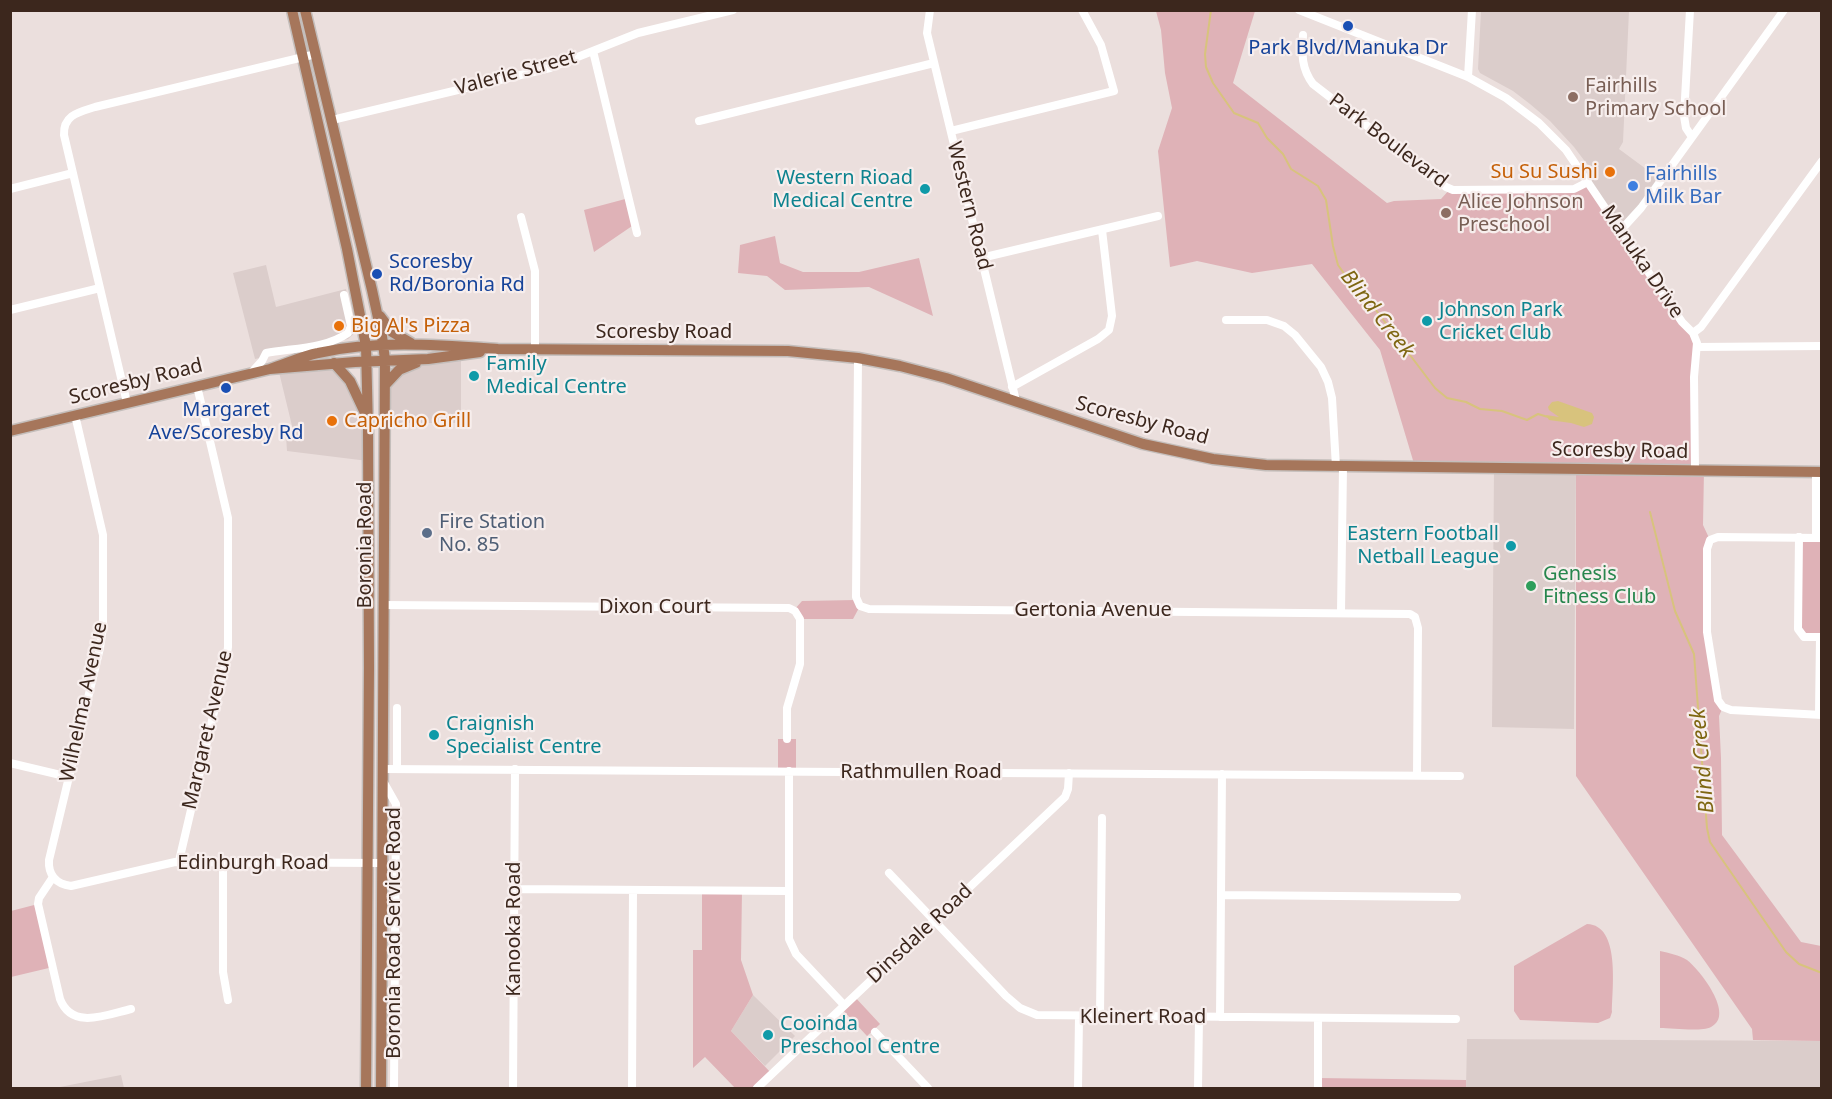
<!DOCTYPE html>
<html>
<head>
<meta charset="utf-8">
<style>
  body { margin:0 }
  #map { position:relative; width:1832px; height:1099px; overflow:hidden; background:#ebdfdd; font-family:"Noto Sans",sans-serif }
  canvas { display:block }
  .frame { position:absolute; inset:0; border:12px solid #3c271d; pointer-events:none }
</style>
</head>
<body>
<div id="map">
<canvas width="1832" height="1099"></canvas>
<div class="frame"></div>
</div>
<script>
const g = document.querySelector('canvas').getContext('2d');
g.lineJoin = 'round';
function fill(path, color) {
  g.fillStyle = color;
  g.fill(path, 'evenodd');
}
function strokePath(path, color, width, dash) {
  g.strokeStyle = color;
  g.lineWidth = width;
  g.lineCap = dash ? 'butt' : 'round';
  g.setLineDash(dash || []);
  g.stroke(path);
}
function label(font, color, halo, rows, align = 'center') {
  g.font = font + ' "Noto Sans",sans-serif';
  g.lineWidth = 4.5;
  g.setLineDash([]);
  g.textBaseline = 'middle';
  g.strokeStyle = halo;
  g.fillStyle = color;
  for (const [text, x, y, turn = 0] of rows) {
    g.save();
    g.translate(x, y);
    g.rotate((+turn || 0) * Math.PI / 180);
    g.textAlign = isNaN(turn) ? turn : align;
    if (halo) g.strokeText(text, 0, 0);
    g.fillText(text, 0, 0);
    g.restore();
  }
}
const built = new Path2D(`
  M1481 11H1629L1623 142 1619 149 1661 180 1621 230 1588 182 1596 176 1574 147 1550 121 1530 104 1513 91 1480 73 1478 69Z
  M266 265 276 307 346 289 355 333 348 339 255 359 233 273Z
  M461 355V423H384L385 385 404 367Z
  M334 363 368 421V461L287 451 286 436 294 434 278 368Z
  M1494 468H1576L1574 729 1492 727Z
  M753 995 795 1036 765 1066 731 1031Z
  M1467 1039 1821 1041V1088H1466Z
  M121 1075 124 1088H55L90 1081Z`);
const green = new Path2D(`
  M1156 11H1255L1233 83 1387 203 1394 201 1441 199 1450 189H1574L1588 182 1693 333 1695 469 1704 470 1703 525 1710 540 1707 625 1723 707 1719 716 1721 758 1722 835 1801 942 1821 946V1041L1753 1040 1752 1029 1576 776V469L1415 467 1380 350 1312 264 1252 273 1197 261 1170 267 1158 151 1172 108 1165 73 1161 30Z
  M629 198 635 224 594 252 584 210Z
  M775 236 780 263 803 272H859L919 258 933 316 869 287 785 290 767 276 738 273 740 245Z
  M1799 537 1821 538V637L1800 634Z
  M856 600 860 606 853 619H800L794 610 802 601Z
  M778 739H796V771H778Z
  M702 890H742L741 960 753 995 731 1031 772 1074 757 1088H735L705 1057 693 1068V950H702Z
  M38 904 53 967 11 977V911Z
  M1587 924C1621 925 1612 989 1612 1012L1610 1018 1598 1023 1520 1020 1514 1011V966Z
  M1660 951C1669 953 1679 955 1687 960 1699 969 1736 1015 1711 1027 1701 1032 1672 1028 1660 1028Z
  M854 996 880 1024 867 1036 841 1008Z
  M1318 1078 1466 1080V1088H1318Z`);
const water = new Path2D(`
  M1558 401 1592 413 1594 417 1592 424 1584 427 1571 423 1549 420 1546 415 1559 417 1549 410 1548 407 1552 402Z`);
const stream = new Path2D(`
  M1211 10 1205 54 1206 67 1213 83 1234 113 1258 123 1267 138 1283 154 1291 169 1318 186 1326 200 1333 246 1338 265 1348 279 1366 297 1435 388 1447 398 1466 402 1480 409 1502 411 1527 420 1538 414 1548 417
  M1650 512 1675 611 1694 654 1707 828 1710 842 1786 952 1799 964 1822 973`);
const minor = new Path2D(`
  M930 10 927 33 1016 401
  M1299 10 1468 77 1506 98 1539 123 1566 150 1682 322 1693 333 1697 343 1694 377 1695 470
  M1690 10 1684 116 1686 128 1692 137
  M1303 35C1302 54 1301 68 1313 84L1446 187 1453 190 1574 189 1588 182
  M593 51 637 233
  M1468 77 1472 10
  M332 120 550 68 638 33 733 10
  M699 121 934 63
  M951 131 1114 91 1101 45 1082 10
  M10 189 73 173
  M521 217 535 271V350
  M1621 230 1641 208 1784 10
  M981 258 1158 216
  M10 310 100 288
  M1226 320H1267L1284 326 1295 335 1321 367 1328 382 1332 398 1336 467
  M1693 333 1701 327 1822 161
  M1697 347 1822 346
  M858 358 856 597 860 606 869 609 1410 614 1415 617 1418 628 1417 775
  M251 373 262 361 266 353C293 348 325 349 348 333L351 326 344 295
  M1012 387 1098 339 1109 330 1112 316 1102 230
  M127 403 64 135C63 115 79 112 95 107L316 54
  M75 415 103 535V627L100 648 49 860C48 875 56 884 71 886L175 862 383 863
  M1816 472V538
  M1799 537 1798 629 1804 637H1822
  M1822 538 1718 537 1710 540 1707 549V632L1718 700 1723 707 1731 710 1822 715
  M383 605 789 608 795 611 800 619V664L787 708V739
  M1341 612 1343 467
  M397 708V769
  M1819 714 1820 637
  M10 763 69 777
  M383 769 1460 776
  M789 771V939L796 954 844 1005
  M383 781 396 804 394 1088
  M179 861 226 661 228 647V518L197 386
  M223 863V972L228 1000
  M889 873 1006 996 1020 1008 1037 1015 1456 1019
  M53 877 39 898 38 904 60 999C72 1030 106 1015 131 1009
  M514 889 788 891
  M1221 895 1457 897
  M1100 1016 1102 818
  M1220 1017 1222 774
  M875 1032 928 1088
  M513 1088 515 769
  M632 1088 633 890
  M757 1088 1065 797 1068 789 1069 773
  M1078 1088 1079 1016
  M1198 1088 1199 1017
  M1318 1088V1018`);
const major = new Path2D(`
  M292 10 347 249 366 346 368 429 369 668 366 1088
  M305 10 372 290 382 336 385 360 381 1088
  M380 316 392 332 411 343
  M334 363 350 381 366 415
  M270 369C286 364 302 356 318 353 377 340 439 345 498 349L788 351 858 358 900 366 946 378 1143 444 1213 459 1266 465 1822 472
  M385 385 399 370 416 363
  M10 431 270 369 355 362 428 359 480 352`);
const markers = [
  [1348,26,6,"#1a4fb4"],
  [1573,97,6,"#8d6e63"],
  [1610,172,6,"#e8710a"],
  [1633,186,6,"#3f7fe0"],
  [925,189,6,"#0f9aa8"],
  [1446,213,6,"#8d6e63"],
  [377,274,6,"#1a4fb4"],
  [1427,321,6,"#0f9aa8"],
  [339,326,6,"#e8710a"],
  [474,376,6,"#0f9aa8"],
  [226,388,6,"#1a4fb4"],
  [332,421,6,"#e8710a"],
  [427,533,6,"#5c6f8a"],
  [1511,546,6,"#0f9aa8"],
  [1531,586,6,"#2e9e5b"],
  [434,735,6,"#0f9aa8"],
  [768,1035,6,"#0f9aa8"]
];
const transitNames = [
  ["Park Blvd/Manuka Dr",1348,48],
  ["Scoresby",389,262,"left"],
  ["Rd/Boronia Rd",389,285,"left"],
  ["Margaret",226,410],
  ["Ave/Scoresby Rd",226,433]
];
const streetNames = [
  ["Valerie Street",516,73,-15],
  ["Park Boulevard",1388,141,37],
  ["Western Road",969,206,76],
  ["Manuka Drive",1642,262,56],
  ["Scoresby Road",664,332],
  ["Scoresby Road",136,382,-14],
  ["Scoresby Road",1142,421,15],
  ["Scoresby Road",1620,451,1],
  ["Boronia Road",365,545,-90],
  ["Dixon Court",655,607],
  ["Gertonia Avenue",1093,610],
  ["Wilhelma Avenue",84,702,-78],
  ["Margaret Avenue",208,730,-77],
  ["Rathmullen Road",921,772],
  ["Edinburgh Road",253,863],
  ["Kanooka Road",514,929,-90],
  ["Boronia Road Service Road",394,933,-90],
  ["Dinsdale Road",920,934,-43],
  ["Kleinert Road",1143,1017]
];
const educationNames = [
  ["Fairhills",1585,86],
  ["Primary School",1585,109],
  ["Alice Johnson",1458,202],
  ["Preschool",1458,225]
];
const foodNames = [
  ["Su Su Sushi",1598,172,"right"],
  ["Big Al's Pizza",351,326],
  ["Capricho Grill",344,421]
];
const shopNames = [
  ["Fairhills",1645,174],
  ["Milk Bar",1645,197]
];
const cultureNames = [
  ["Western Rioad",913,178,"right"],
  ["Medical Centre",913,201,"right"],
  ["Johnson Park",1439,310],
  ["Cricket Club",1439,333],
  ["Family",486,364],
  ["Medical Centre",486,387],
  ["Eastern Football",1499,534,"right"],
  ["Netball League",1499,557,"right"],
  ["Craignish",446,724],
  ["Specialist Centre",446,747],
  ["Cooinda",780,1024],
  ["Preschool Centre",780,1047]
];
const serviceNames = [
  ["Fire Station",439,522],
  ["No. 85",439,545]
];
const leisureNames = [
  ["Genesis",1543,574],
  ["Fitness Club",1543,597]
];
const waterNames = [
  ["Blind Creek",1377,314,52],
  ["Blind Creek",1703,761,-95]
];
fill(built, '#dbcdcb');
fill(green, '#dfb2b7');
fill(water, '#d8c37d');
strokePath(stream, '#d8c37d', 2);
strokePath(major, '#c4bebb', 13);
strokePath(minor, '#fff', 8);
strokePath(major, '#a6765b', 10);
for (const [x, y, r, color] of markers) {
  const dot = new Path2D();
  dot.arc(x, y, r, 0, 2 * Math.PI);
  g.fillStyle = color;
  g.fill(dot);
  strokePath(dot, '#f7eeed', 2);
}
label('20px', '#164399', '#f7eeed', transitNames);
label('20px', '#3c271d', '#f7eeed', streetNames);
label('20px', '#785e54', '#f7eeed', educationNames, 'left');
label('20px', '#c56008', '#f7eeed', foodNames, 'left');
label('20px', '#366cbe', '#f7eeed', shopNames, 'left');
label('20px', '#0d838f', '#f7eeed', cultureNames, 'left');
label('20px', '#4e5e75', '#f7eeed', serviceNames, 'left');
label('20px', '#27864d', '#f7eeed', leisureNames, 'left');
label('italic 21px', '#7e6611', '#f7eeed', waterNames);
</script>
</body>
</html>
